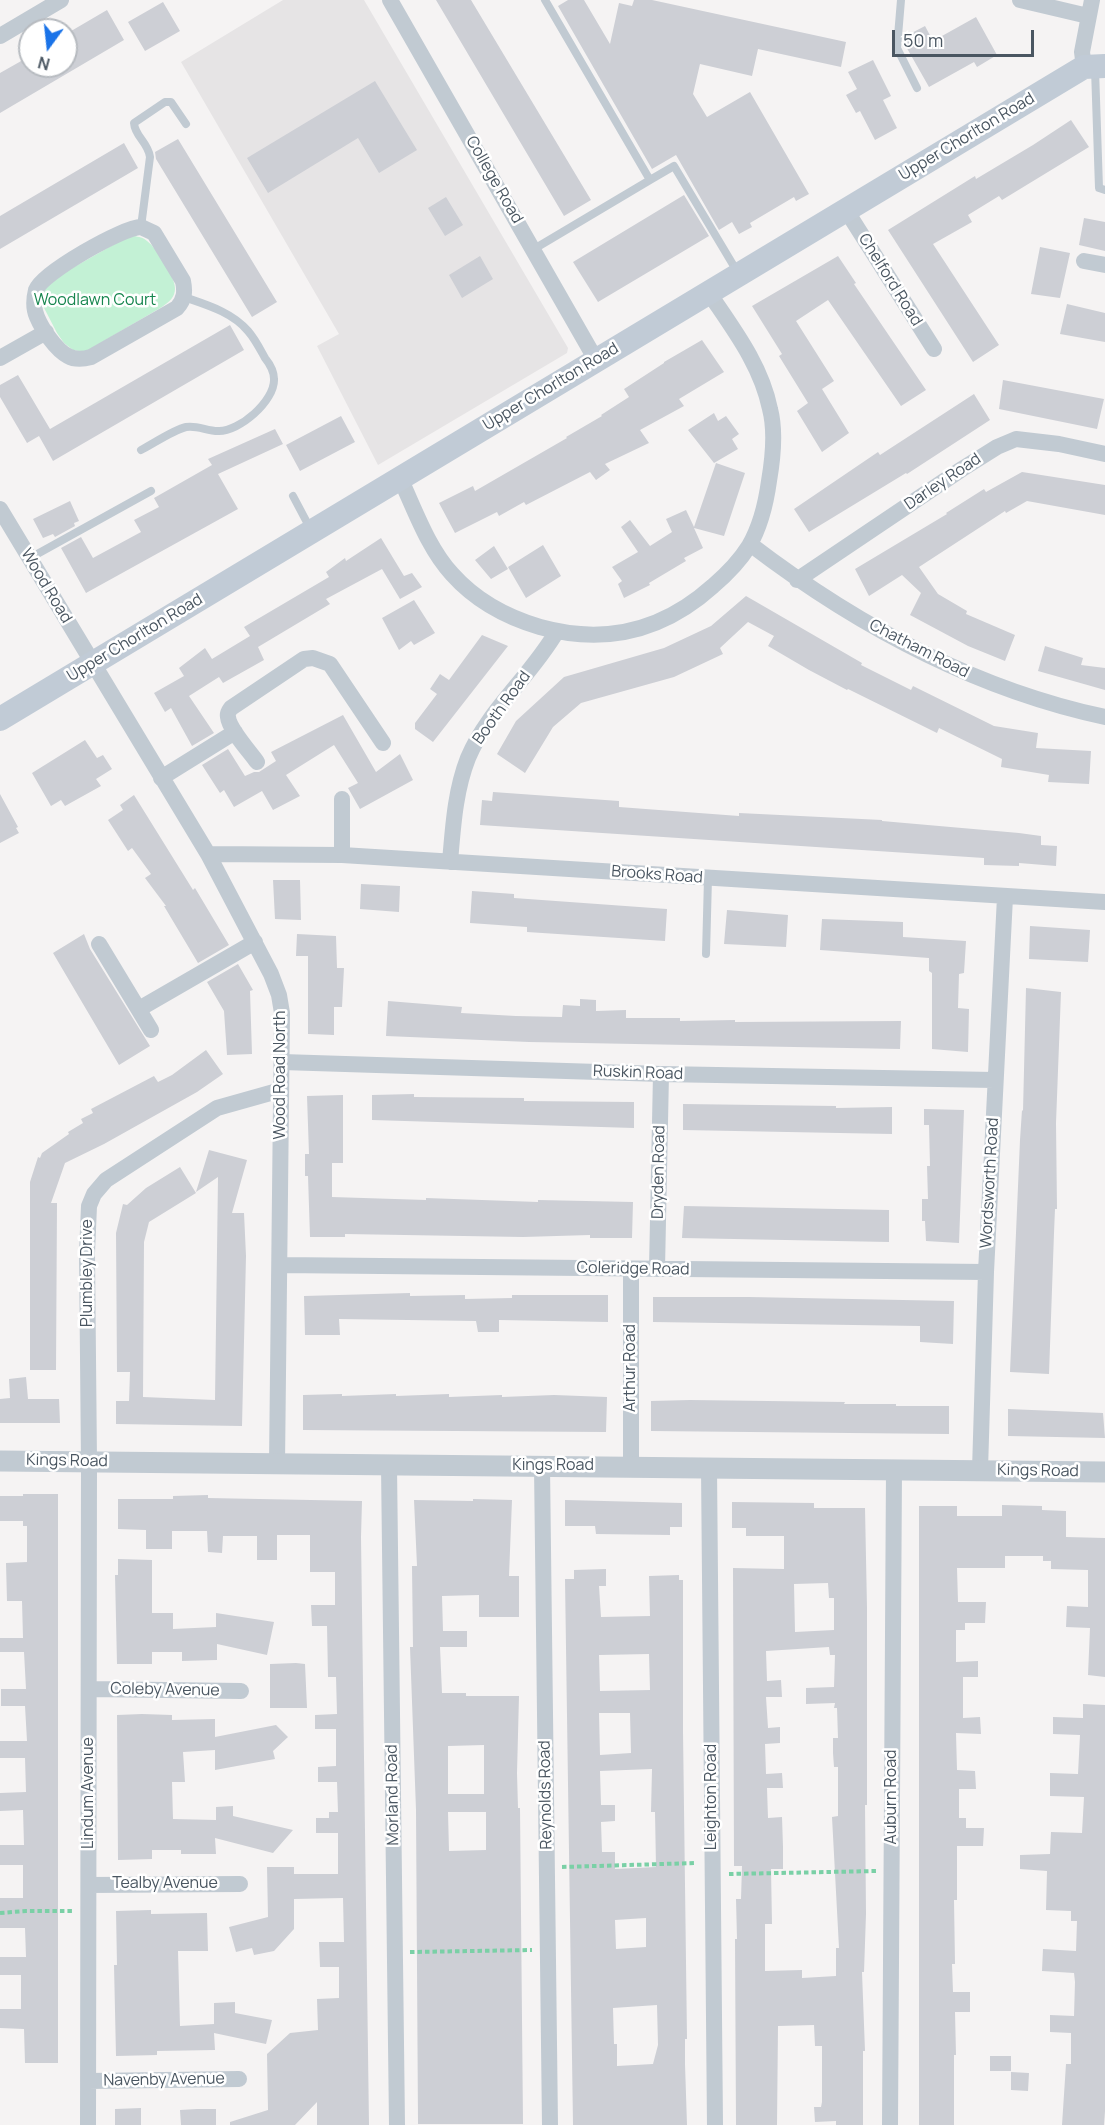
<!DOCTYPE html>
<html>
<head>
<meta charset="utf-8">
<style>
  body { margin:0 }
  #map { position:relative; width:1105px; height:2125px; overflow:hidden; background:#f5f3f3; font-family:Manrope,sans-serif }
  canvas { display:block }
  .north { position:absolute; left:18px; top:18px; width:60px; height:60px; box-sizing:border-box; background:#fff; border:2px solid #b7bbc0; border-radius:50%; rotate:195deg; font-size:16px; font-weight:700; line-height:24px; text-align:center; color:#4a5661 }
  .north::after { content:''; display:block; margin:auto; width:21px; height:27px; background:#1a73e8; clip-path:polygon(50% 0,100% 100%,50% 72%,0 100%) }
  .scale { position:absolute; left:892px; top:30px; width:142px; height:27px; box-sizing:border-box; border:3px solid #4a5661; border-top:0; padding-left:8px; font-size:18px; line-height:21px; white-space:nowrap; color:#4a5661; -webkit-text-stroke:4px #fff; paint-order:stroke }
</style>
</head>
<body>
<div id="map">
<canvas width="1105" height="2125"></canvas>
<div class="north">N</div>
<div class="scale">50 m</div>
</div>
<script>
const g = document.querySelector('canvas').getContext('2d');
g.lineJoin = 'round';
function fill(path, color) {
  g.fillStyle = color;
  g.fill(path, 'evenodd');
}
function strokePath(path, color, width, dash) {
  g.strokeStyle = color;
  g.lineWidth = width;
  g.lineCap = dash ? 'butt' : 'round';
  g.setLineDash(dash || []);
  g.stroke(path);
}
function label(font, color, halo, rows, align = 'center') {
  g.font = font + ' Manrope,sans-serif';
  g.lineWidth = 5;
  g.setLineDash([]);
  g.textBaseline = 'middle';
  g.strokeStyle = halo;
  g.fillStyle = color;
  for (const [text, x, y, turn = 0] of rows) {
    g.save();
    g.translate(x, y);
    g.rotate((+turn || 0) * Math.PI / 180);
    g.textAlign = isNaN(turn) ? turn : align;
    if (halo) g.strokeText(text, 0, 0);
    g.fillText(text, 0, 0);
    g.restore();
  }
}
const education = new Path2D(`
  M283 0H364L568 348 567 353 378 465 317 346 339 334 181 62Z`);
const green = new Path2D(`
  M134 236C139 237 143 237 147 241 156 247 176 278 175 289 175 297 169 302 162 307L85 352 73 350 64 343 57 333 41 302 45 288 67 271 127 237Z`);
const building = new Path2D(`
  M436 0H471L591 200 564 216Z
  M568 0H584L610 44 619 3 632 6 634 0H652L846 42 841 67 758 49 752 76 700 64 693 94 707 117 750 92 809 194 796 201 794 197 750 223 752 227 739 234 732 222 719 230 676 155 652 169 558 6Z
  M163 2 180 31 145 51 128 22Z
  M107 10 124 40 0 113V73L30 56V66H66V34Z
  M976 17 997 55 977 67 974 62 929 87 904 43V37L925 26 933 41Z
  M873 60 891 96 883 100 897 128 875 140 860 111 856 113 846 95 857 89 848 72Z
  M375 81 417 150 379 173 358 138 268 193 247 158Z
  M1071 120 1089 147 1002 200 999 196 968 215 972 222 933 244 999 345 973 362 888 230 975 176 976 179 1033 145Z
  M178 139 277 302 252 317 156 159 155 152Z
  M124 143 138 168 0 249V216Z
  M684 195 709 236 598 302 573 262Z
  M446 197 463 225 445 236 428 208Z
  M1084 218 1105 222V251L1079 245Z
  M1040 247 1070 253 1060 298 1031 294Z
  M480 256 493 279 462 298 449 275Z
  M838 256 856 283 854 284 926 390 901 406 828 300 796 321 834 381 822 389 849 433 822 452 797 411 808 403 779 356 782 354 752 306Z
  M1067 304 1105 313V342L1060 334Z
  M230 325 244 350 53 461 39 436 27 443 0 397V385L18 375 50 429Z
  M702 340 724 372 679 399 684 406 640 430 649 443 605 464 610 470 596 480 590 472 526 505 524 502 499 516 497 512 455 533 439 503 473 486 475 491 567 438 566 437 602 416 601 415 629 397 624 389 664 363V362Z
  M1003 380 1104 399 1097 429 999 409Z
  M974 394 990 420 907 474 906 473 809 532 794 509 878 452 880 455Z
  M714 413 718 421 726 416 739 434 732 439 738 449 714 463 688 430Z
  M341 416 355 442 300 471 286 445Z
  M275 429 283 444 218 474 238 509 86 593 61 548 81 537 93 558 141 532 134 520 159 507 154 498 212 465 208 459Z
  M716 463 745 473 724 536 694 528 703 548 684 558 686 561 649 583 650 585 624 598 618 584 622 581 612 567 638 552 621 527 630 520 650 546 672 532 666 519 686 510 694 527Z
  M1022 472 1105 485V515L1027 501 1006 513 1005 511 919 567 938 594 967 611 966 614 1015 635 1005 661 968 646 910 615 921 593 902 575 869 596 855 569 947 514 946 513 984 489 986 492Z
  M70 501 79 521 74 523 75 526 55 537 53 534 43 538 33 519Z
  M381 538 404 576 412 573 422 587 400 599 382 569 326 599 330 604 258 647 264 660 223 683 219 677 189 696 214 733 192 746 171 708 165 712 154 693 184 676 179 668 205 648 212 659 250 636 244 627 329 577 326 572 345 558 346 561Z
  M543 545 561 576 526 598 508 567Z
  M494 546 508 569 491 579 475 560Z
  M746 596 862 663 861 665 911 690 913 686 994 726 1038 733 1036 748 1091 751 1089 784 1048 782 1049 775 1001 767 1002 759 939 728 937 733 848 689 847 690 809 670 768 646 774 636 748 622 720 648 723 654 674 677 581 703 553 727 525 773 497 754 516 721 564 677 664 648 711 626Z
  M414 600 435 633 414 645 411 641 399 650 382 618Z
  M482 635 508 646 433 742 415 729V723L437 694 430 689 440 674 449 680Z
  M1045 646 1083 658 1081 665 1105 668V690L1038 671Z
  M343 715 376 772 400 754 413 780 360 809 348 788 358 783 334 745 286 775 300 796 273 810 262 791 234 807 224 790 220 793 202 765 228 749 245 776 254 772H259L276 761 271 752Z
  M85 740 97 758 103 755 112 769 96 779 101 786 65 806 61 800 51 806 32 773Z
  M493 792 619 801V807L739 816V813L882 820V821L1019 833 1041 836V845L1057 846 1056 866 1019 863V866L984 865V858L480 825 482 800 492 801Z
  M0 794 18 827 16 828 19 833 0 843Z
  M134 795 193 890 195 888 229 945 198 963 164 906H166L145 878 151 874 132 848 128 851 108 820 123 810 120 805Z
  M273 880H300L301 920 275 919Z
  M361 884 400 886 399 912 360 909Z
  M472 891 514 894V898L667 909 665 941 527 932V927L470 923Z
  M727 910 788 915 786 947 724 944Z
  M822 919 903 922V937L966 941 964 973 959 974 958 1008 969 1009 968 1052 932 1049V973L929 971V958L820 950Z
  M1030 926 1090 930 1088 962 1029 959Z
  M84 934 90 949 150 1046 119 1065 53 953Z
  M297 934 336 936 337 968H344L342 1007H334V1035L308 1034V956H296Z
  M238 964 253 990 250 991 252 1054 227 1055 224 1011 207 982Z
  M1026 988 1061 992 1056 1123 1057 1209H1055L1054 1233 1049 1374 1010 1372 1020 1140 1022 1110 1023 1111Z
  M580 999 596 1000V1011L626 1010V1018H680V1021L735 1020V1022L901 1021 900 1049 529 1042 386 1036 388 1001 462 1007 461 1013 516 1016 562 1017 563 1005 580 1006Z
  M206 1050 223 1074 197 1092 104 1144 65 1163 51 1203H57L56 1370H30V1182L38 1157 40 1158 42 1153 69 1134 68 1132 83 1123 81 1119 93 1113 91 1109 154 1076 158 1082 172 1075Z
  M414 1094V1097L524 1098V1101L634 1102V1128L372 1120V1095Z
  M343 1095V1163H332V1197L426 1200V1198L538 1202V1200L633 1202 632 1238H590V1235L523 1237 345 1234V1237H310L308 1176H305V1154H309L307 1096Z
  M683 1104 836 1106V1108L892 1107V1134L683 1130Z
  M924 1109 964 1110 959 1243 926 1241 925 1221H922V1199H928L927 1166H930L929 1125H924Z
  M209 1150 247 1160 232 1213H244L246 1256 242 1426 116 1424V1401H129L130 1372H117L116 1233 123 1204 127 1205 146 1188 180 1167 196 1193 149 1222 144 1242 143 1397 215 1400 218 1177 196 1192Z
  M684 1206 889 1210V1242L682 1238Z
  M410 1293V1296L465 1295V1299L512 1298V1295H608V1322L499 1320V1332H478L476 1321 339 1319 340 1335H305L304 1296Z
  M653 1297H749L954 1301 953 1344 920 1342V1326L653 1322Z
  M26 1377 28 1399H59L60 1423H0V1399L10 1398 9 1379Z
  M342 1394V1396L396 1394V1396L449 1394V1397L502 1395V1397L554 1395 607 1397 606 1432 303 1430V1395Z
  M690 1400 845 1402 844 1404H896V1406H949V1434L651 1431V1401Z
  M1008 1409 1103 1413 1105 1438 1008 1436Z
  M23 1494H58V2063H25L24 2029 0 2028V2009H21V1975H0V1957H26L25 1928H0V1898H23V1865H0V1845H24L23 1810 0 1811V1793L26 1792 25 1758H0V1741H27L25 1706H1V1689H26L24 1652H0V1638H23L22 1601H7L6 1563 27 1562V1526H23V1521H0V1496H23Z
  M208 1495V1498L362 1501 361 1537 369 2125H317V2102L295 2125H230V2122L268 2110 267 2054 290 2033 318 2030 317 1999 339 1998V1967H320L319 1942H344L343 1898 294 1899V1929L274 1951 254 1955 252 1948 236 1952 229 1927 268 1917 267 1867H294V1874H338V1833H316V1818H329V1812H338L337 1782H318V1767L336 1766V1729H315V1715L337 1714 336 1677H328L327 1626H312L311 1605H335V1572H310V1535H277V1560H257V1536H223L222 1553 208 1552 207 1531H172V1549H146V1530L118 1529V1499H173V1496Z
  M473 1499 512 1500 509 1576H519V1617H479V1595L442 1596 443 1631H467V1647H440L442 1693H466V1696H519L517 1773 518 1808H520L523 2124H418L416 1810 410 1647H413L412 1566H417L414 1500 473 1501ZM484 1745V1794H448V1746ZM448 1812H486V1850L449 1851Z
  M565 1500 682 1503V1527H670V1535L596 1534 595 1526H565Z
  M732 1502 814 1503V1508H865L867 1608V1805H865L866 1914 864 1972H862L865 2051H863V2125H836V2121L815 2122 814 2107H821L822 2102V2046H815L814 2025 778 2026 777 2125H736L735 1939H737L736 1899H741L742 1866H734L733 1568 784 1569V1536H746V1528H732ZM828 1583 829 1598H834V1630L795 1632 794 1584ZM829 1647 830 1655H835L834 1687 806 1688V1704L835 1703 834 1708H837L838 1738H833V1753L834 1767H838V1816L832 1817 839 1948H836V1976L802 1978V1970L765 1971V1924H772L771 1869H783V1847L782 1817 768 1818 767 1788H783L782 1773 766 1774 765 1744 780 1743V1727L768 1728 766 1697H782L781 1680 767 1681 766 1651Z
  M1002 1505 1042 1506V1510L1066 1511V1537L1105 1538V1677L1088 1675 1090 1628 1066 1627 1067 1606 1088 1607V1570L1051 1569V1561H1043V1556H1005V1568H957L958 1602H986L985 1623H965V1630H956V1662L978 1661V1677H963V1718L980 1717 981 1734 956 1733 957 1770 975 1771 976 1789H959V1818H966V1828H984L983 1846H957V1900H954L955 1964H952L953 1992H970V2012H955L956 2055H954V2125H919V1506H957V1516H1002Z
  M118 1559 152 1560V1613H173V1629L216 1627V1613L274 1622 267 1655 217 1644V1660L182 1661V1652H152V1664H117L115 1575H118Z
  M606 1569V1586H599L601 1617 650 1616 649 1576 679 1575V1580H683V1731L687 2039H685V2064L687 2125H573L565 1579H574V1570ZM649 1654 650 1690 600 1691 599 1655ZM599 1713H630L631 1753 600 1755ZM652 1769 651 1812H655L656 1867 615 1869V1852H602L601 1822 615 1821V1805H601L600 1771ZM646 1918V1947L616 1949 615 1920ZM657 2005 658 2045 653 2064 617 2066V2044H614L613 2008Z
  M296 1663 305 1664 307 1708H270V1664Z
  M1083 1704 1105 1705V2111L1104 2125H1062L1066 2064H1071V2033L1050 2032V2015L1074 2016 1075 1982 1074 1973 1042 1971 1043 1949 1076 1951 1077 1921H1071V1911L1046 1910 1047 1871 1020 1869V1855L1050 1854 1051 1832 1082 1833 1084 1797 1050 1796V1773L1078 1774 1080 1735 1053 1734V1717L1083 1718Z
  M142 1714 172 1715V1720L215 1719V1737L276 1725 288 1737 273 1751 275 1759 215 1770V1750L183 1752 185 1782H172L173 1819 216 1820V1807L233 1806V1816L293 1830 273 1853 215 1838 216 1854H181V1850H152V1859L118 1860 117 1715Z
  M151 1910V1914L207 1913 208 1951H178L180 2026 214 2024V2003L235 2002V2013L272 2020 266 2044 214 2033 215 2050 157 2051V2055L116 2056 114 1965H117L116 1911Z
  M990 2056H1011V2071H990Z
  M1011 2072 1029 2073 1028 2091 1011 2090Z
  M141 2108V2125H115V2109Z
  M197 2109H216V2125H181L180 2110Z`);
const path = new Path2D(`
  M562 1867 696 1863
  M729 1874 877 1871
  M0 1913 26 1911H73
  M410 1952 532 1950`);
const service = new Path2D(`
  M545 0 650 180 674 166 738 273
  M901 0 897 48 917 88
  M1095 69 1099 188 1105 190
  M141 227 150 157C148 142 135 137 134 123L165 102H171L186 124
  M534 249 650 180
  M141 450C153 444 173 430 186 427 197 425 207 431 218 431 239 432 275 401 274 379 274 371 269 363 265 358 260 349 255 339 248 331 232 312 207 305 184 297
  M293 496 311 530
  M30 558 151 491
  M706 954 708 878`);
const minor = new Path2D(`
  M390 0 596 360
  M1020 0 1088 16
  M0 36 61 0
  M1084 67 1082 52 1092 0
  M846 210 934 349
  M141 227 154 233 183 281C185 291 185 299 177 308L91 357C84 359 75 360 68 356 56 350 42 329 37 317 33 308 34 298 36 290 42 273 123 227 141 227Z
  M1084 261 1105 265
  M0 358 46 332
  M400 478C415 510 428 548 452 574 476 601 506 617 540 627 605 645 663 631 713 586 727 574 739 562 749 546 760 527 766 503 769 481 773 458 776 432 770 409 761 365 734 330 709 293
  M0 509 208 854 271 974 279 995 282 1013 277 1464
  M750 544C856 625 974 689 1105 717
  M797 580 962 469 997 447 1016 439 1059 444 1105 454
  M257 762C250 752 229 729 228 717 227 713 229 711 231 708L304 659 313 658 330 664 383 743
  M161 778 235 732
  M342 799V855
  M208 854 342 855 1105 902
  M450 862C453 827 455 791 468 758 488 710 531 676 557 631
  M99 944 151 1030
  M139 1009 255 942
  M282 1062 661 1074 994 1080
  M280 1265 986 1272
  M657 1269 661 1074
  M389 1466 397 2125
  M542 1466 550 2125
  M631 1466V1269
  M709 1468 715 2125
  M980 1470 986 1272 1005 897
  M90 1689 241 1691
  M89 1885 240 1884
  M88 2081 239 2079
  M88 2125 89 1462 87 1253 89 1206 94 1194 106 1180 217 1108 281 1090
  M890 2125 894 1470`);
const tertiary = new Path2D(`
  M0 1461 1105 1472`);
const secondary = new Path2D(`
  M0 719 1084 67 1105 66`);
const streetNames = [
  ["Upper Chorlton Road",967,137,-31],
  ["College Road",494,180,60],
  ["Chelford Road",890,280,58],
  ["Upper Chorlton Road",551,387,-31],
  ["Darley Road",943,482,-34],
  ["Wood Road",46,586,59],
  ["Upper Chorlton Road",135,638,-31],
  ["Chatham Road",919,649,27],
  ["Booth Road",502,708,-54],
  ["Brooks Road",657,875,4],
  ["Ruskin Road",638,1073,2],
  ["Wood Road North",281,1075,-90],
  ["Dryden Road",659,1172,-89],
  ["Wordsworth Road",990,1183,-87],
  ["Coleridge Road",633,1269,1],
  ["Plumbley Drive",88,1273,-90],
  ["Arthur Road",631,1368,-90],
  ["Kings Road",67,1461,1],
  ["Kings Road",553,1466],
  ["Kings Road",1038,1471,1],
  ["Coleby Avenue",165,1690,1],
  ["Lindum Avenue",89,1793,-90],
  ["Morland Road",393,1795,-91],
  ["Reynolds Road",546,1795,-91],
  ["Leighton Road",712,1797,-90],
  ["Auburn Road",892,1797,-90],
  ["Tealby Avenue",165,1884],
  ["Navenby Avenue",164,2080,-1]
];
const parkNames = [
  ["Woodlawn Court",95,301]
];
fill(education, '#e6e4e5');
fill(green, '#c3f1d5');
fill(building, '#cdcfd5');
strokePath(path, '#7ad0a6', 4, [4.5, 3]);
strokePath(service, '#c1cad2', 8);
strokePath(minor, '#c1cad2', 16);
strokePath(tertiary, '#c1cad2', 21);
strokePath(secondary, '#c1cbd6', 24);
label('16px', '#4a5661', '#fff', streetNames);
label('16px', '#17864f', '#fff', parkNames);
</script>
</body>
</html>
